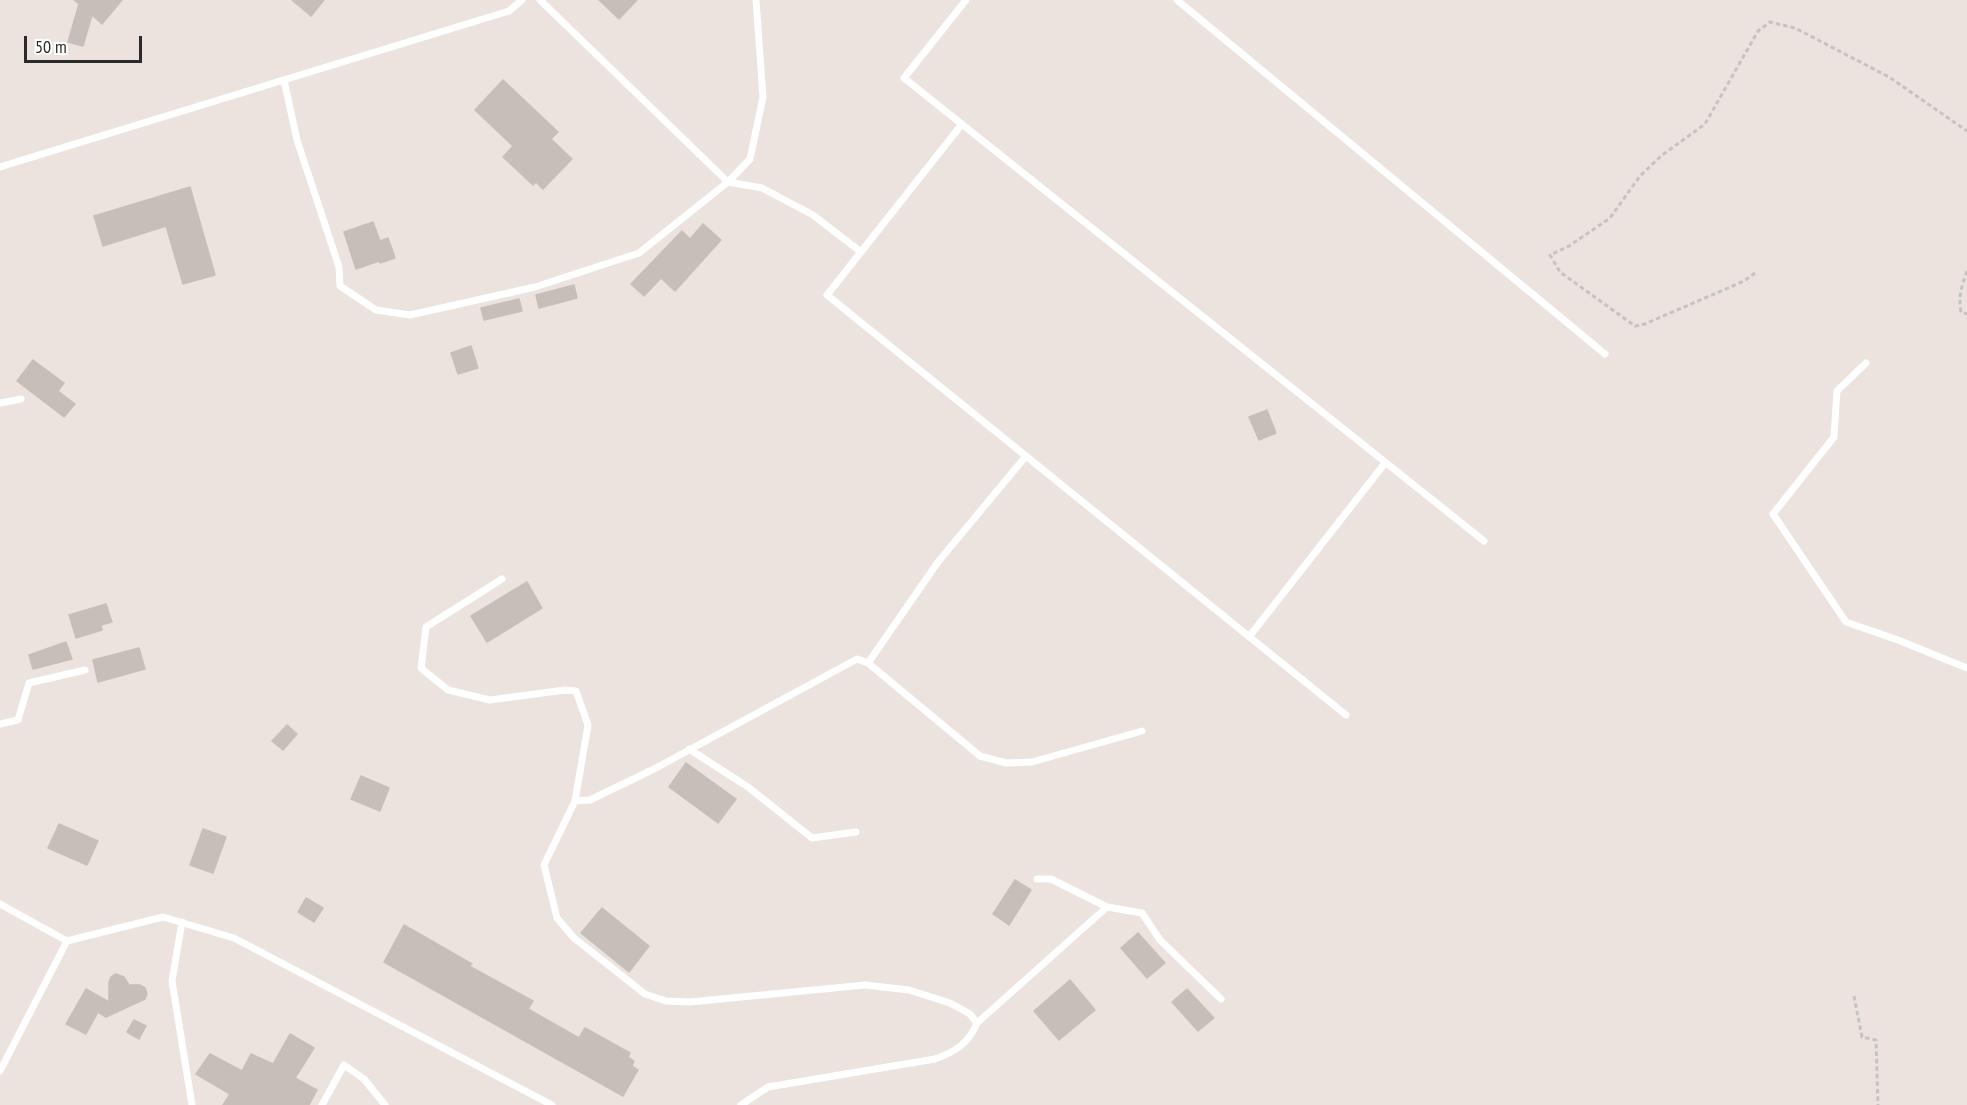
<!DOCTYPE html>
<html>
<head>
<meta charset="utf-8">
<style>
  body { margin:0 }
  #map { position:relative; width:1967px; height:1105px; overflow:hidden; background:#ece3de; font-family:"PT Sans Narrow",sans-serif }
  canvas { display:block }
  .scale { position:absolute; left:24px; top:36px; width:118px; height:27px; box-sizing:border-box; border:3px solid #2b2b2b; border-top:0; padding-left:8px; font-size:18px; line-height:21px; white-space:nowrap; color:#2b2b2b; -webkit-text-stroke:4px #fff; paint-order:stroke }
</style>
</head>
<body>
<div id="map">
<canvas width="1967" height="1105"></canvas>
<div class="scale">50 m</div>
</div>
<script>
const g = document.querySelector('canvas').getContext('2d');
g.lineJoin = 'round';
function fill(path, color) {
  g.fillStyle = color;
  g.fill(path, 'evenodd');
}
function strokePath(path, color, width, dash) {
  g.strokeStyle = color;
  g.lineWidth = width;
  g.lineCap = dash ? 'butt' : 'round';
  g.setLineDash(dash || []);
  g.stroke(path);
}
const building = new Path2D(`
  M74 0H122L102 24 92 15 83 46 68 42 79 4Z
  M292 0H324L311 16Z
  M599 0H637L619 19Z
  M503 80 558 132 551 139 572 159 543 189 536 182 533 185 503 157 513 146 475 110Z
  M190 187 215 275 183 284 166 226 103 246 94 216Z
  M373 222 380 241 388 238 395 258 380 263 379 261 356 269 344 232Z
  M703 224 721 240 675 291 661 278 644 296 631 284 682 231 690 239Z
  M574 285 577 298 539 308 536 295Z
  M519 299 522 311 484 320 481 308Z
  M471 346 478 368 458 374 451 353Z
  M33 360 64 383 58 391 75 404 64 417 17 381Z
  M1267 410 1276 433 1259 440 1249 417Z
  M527 582 542 608 487 642 471 616Z
  M106 604 112 622 101 625 102 630 76 638 69 615Z
  M66 642 72 659 33 669 29 655Z
  M139 648 145 669 98 682 93 660Z
  M287 725 297 734 283 750 272 741Z
  M686 763 736 799 718 823 669 787Z
  M361 776 389 788 380 811 351 799Z
  M59 824 98 841 87 865 48 848Z
  M203 829 226 837 213 873 190 865Z
  M1015 880 1031 890 1009 925 993 914Z
  M306 898 323 908 314 922 298 912Z
  M602 908 649 946 629 972 581 933Z
  M404 925 472 964 469 966 533 1001 528 1009 579 1038 585 1028 630 1053 628 1057 634 1061 632 1066 638 1070 623 1096 384 962Z
  M1138 933 1165 963 1147 978 1121 948Z
  M116 974 124 977 129 985H140L145 988 147 994 145 999 106 1017 98 1012 86 1034 66 1024 86 989 109 1002V982L111 977Z
  M1070 980 1095 1010 1059 1040 1034 1011Z
  M1187 989 1214 1018 1198 1031 1172 1002Z
  M134 1020 146 1026 139 1039 127 1032Z
  M290 1034 314 1048 295 1078 317 1090 309 1105H223L230 1094 196 1074 210 1054 242 1071 251 1054 273 1064Z`);
const path = new Path2D(`
  M1967 271C1962 285 1958 297 1961 312L1967 314
  M1755 273 1744 281 1645 324 1635 326 1560 272 1550 255 1569 246 1610 218 1640 176 1661 156 1705 124 1758 31 1770 22 1795 28 1889 77 1967 131
  M1854 996 1862 1037 1876 1040 1878 1105`);
const lane = new Path2D(`
  M540 0 728 182 762 188 813 215 861 252
  M966 0 904 78 1484 541
  M1177 0 1605 354
  M284 80 297 140 339 267 340 286 376 310 410 315 535 287 639 253 728 182 750 159 763 97 756 0
  M962 124 827 295 1346 715
  M0 167 509 11 522 0
  M1866 363 1837 391 1834 437 1773 514 1846 622 1898 640 1967 668
  M0 403 21 399
  M502 579 426 627 421 668 448 690 490 700 565 690 576 691 588 725 575 801 544 865 557 918 574 938 645 994 666 1001 690 1002 865 985 909 990 950 1003 970 1014 977 1023C969 1043 955 1052 935 1059L768 1087 741 1105
  M1249 637 1385 463
  M868 663 938 562 1026 456
  M0 724 18 720 29 683 85 670
  M689 749 748 787 812 838 856 832
  M575 801 590 800 654 769 857 659 868 663 980 756 1006 763 1032 762 1142 731
  M1037 879H1051L1107 907
  M0 904 67 941
  M182 922 172 981 192 1105
  M977 1023 1107 907 1142 913 1160 940 1221 999
  M0 1071 67 941 163 917 234 938 552 1105
  M322 1105 344 1065 364 1079 385 1105`);
fill(building, '#c5beb9');
strokePath(building, '#c8bfb7', 1.5);
strokePath(path, '#c4c4c4', 3, [4.5, 3]);
strokePath(lane, '#fff', 7);
</script>
</body>
</html>
